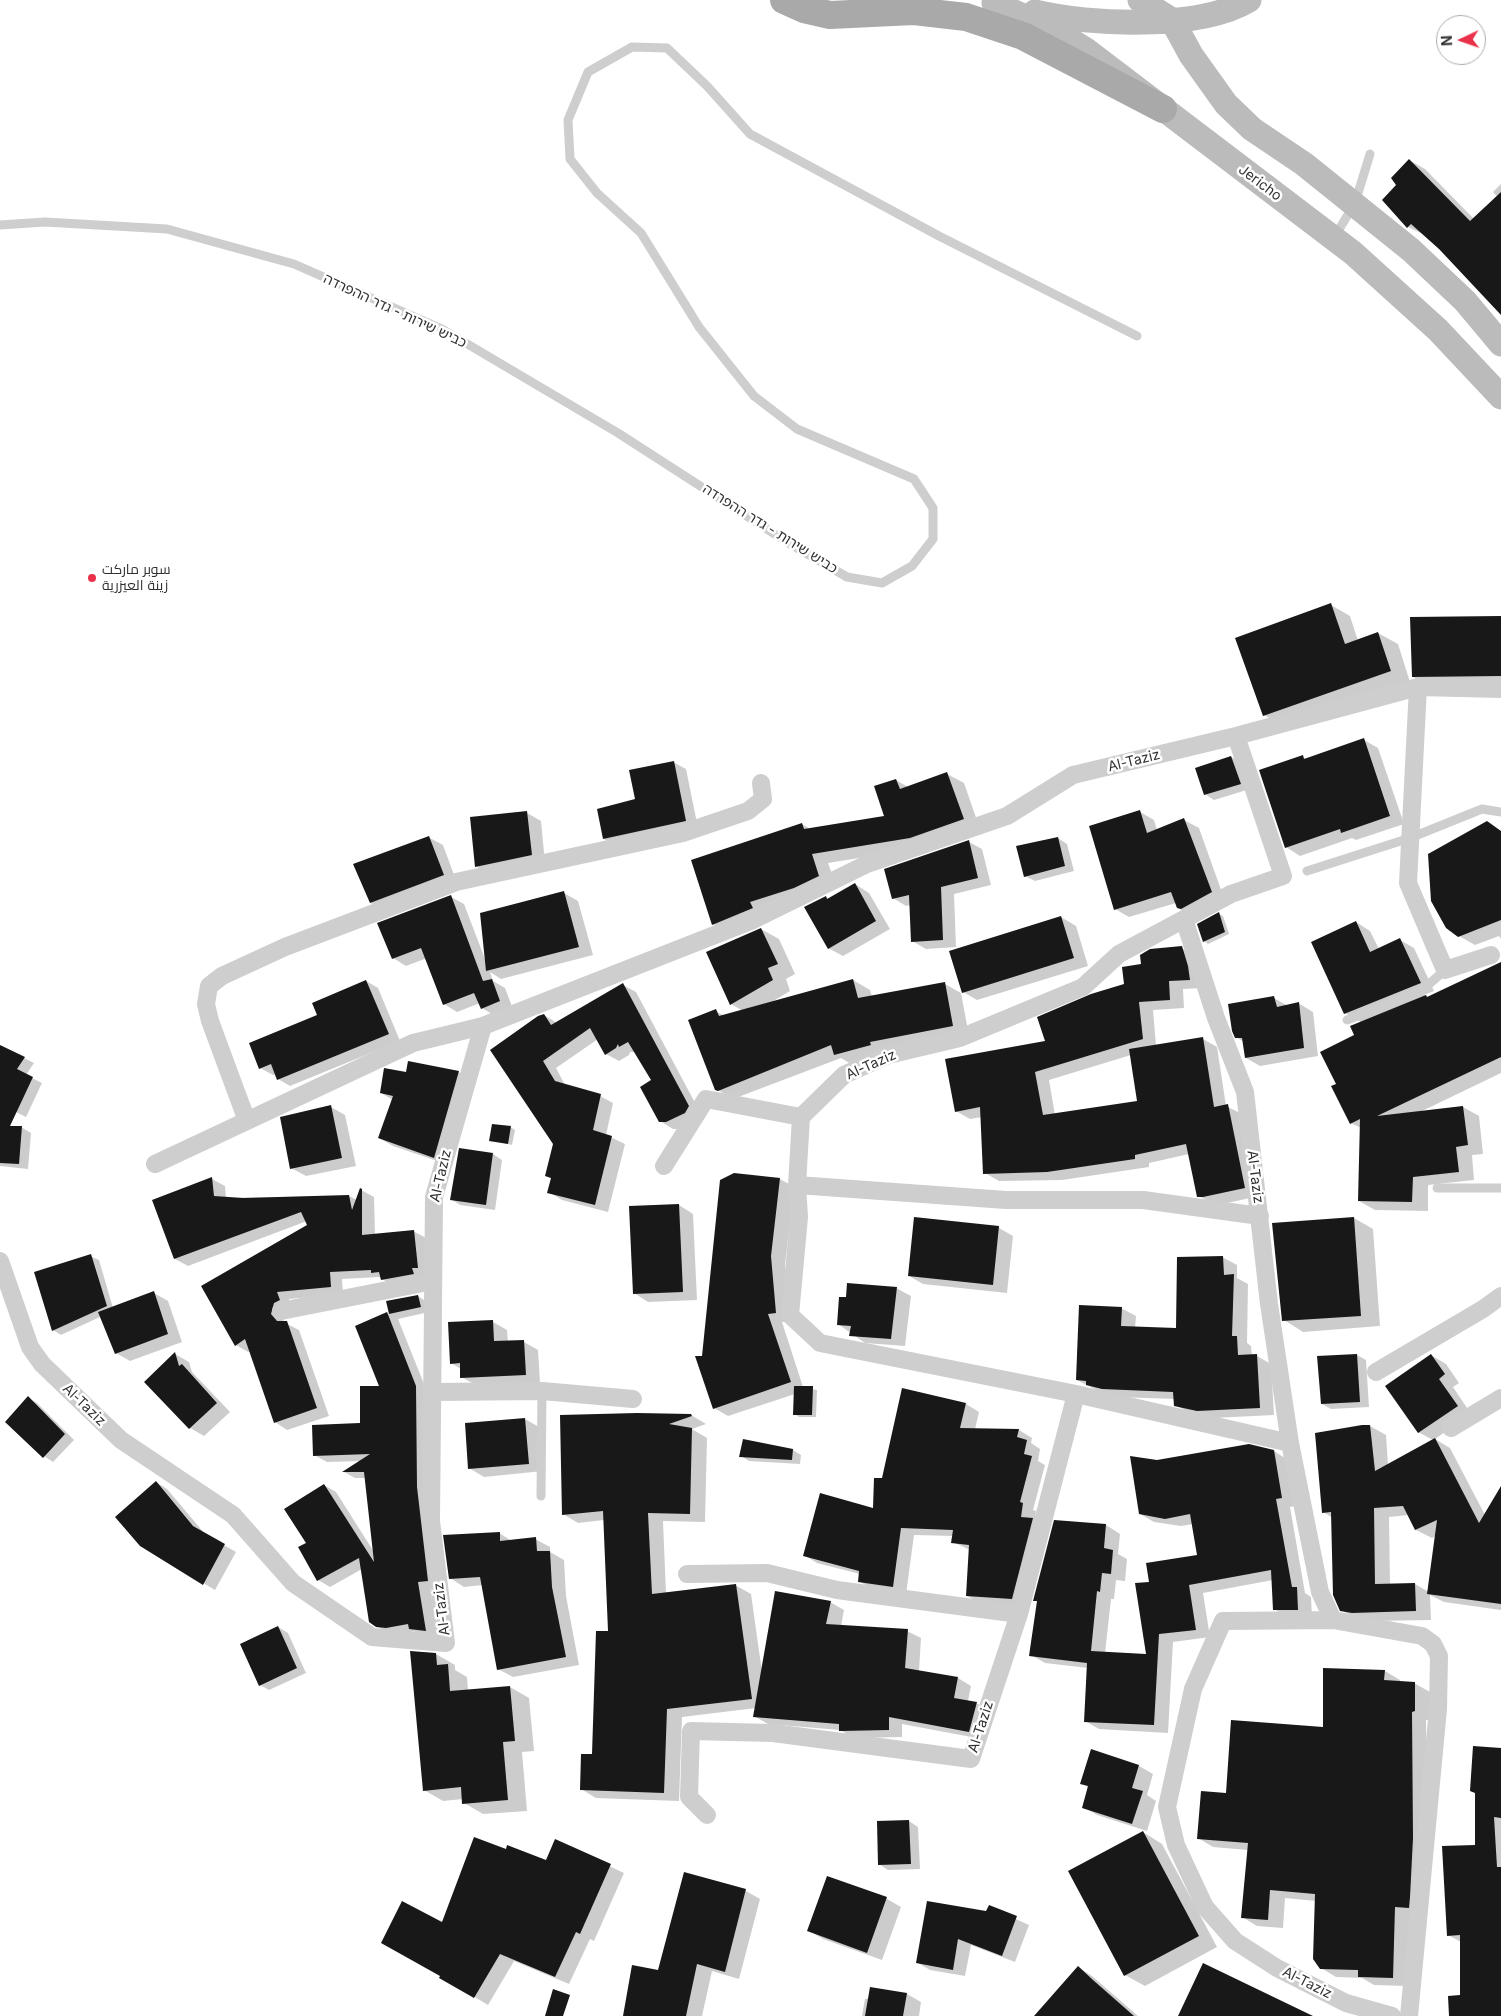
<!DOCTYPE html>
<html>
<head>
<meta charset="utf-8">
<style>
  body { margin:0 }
  #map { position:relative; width:1501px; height:2016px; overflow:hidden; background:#fff; font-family:Inter,sans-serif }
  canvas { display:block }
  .north { position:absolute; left:1436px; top:15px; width:50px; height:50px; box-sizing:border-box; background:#fff; border:1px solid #adadad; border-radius:50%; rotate:267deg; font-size:14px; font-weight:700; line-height:20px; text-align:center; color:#313131 }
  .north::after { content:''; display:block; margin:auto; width:18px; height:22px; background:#ea314a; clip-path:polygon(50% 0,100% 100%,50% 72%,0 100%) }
</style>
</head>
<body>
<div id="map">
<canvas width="1501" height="2016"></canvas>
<div class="north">N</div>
</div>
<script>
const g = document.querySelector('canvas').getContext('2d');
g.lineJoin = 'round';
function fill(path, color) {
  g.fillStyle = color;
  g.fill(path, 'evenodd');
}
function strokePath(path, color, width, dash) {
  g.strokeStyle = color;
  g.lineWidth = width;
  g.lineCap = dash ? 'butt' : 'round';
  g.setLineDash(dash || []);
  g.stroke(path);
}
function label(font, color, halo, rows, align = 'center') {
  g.font = font + ' Inter,Cairo,"Noto Sans Hebrew",sans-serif';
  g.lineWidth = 5;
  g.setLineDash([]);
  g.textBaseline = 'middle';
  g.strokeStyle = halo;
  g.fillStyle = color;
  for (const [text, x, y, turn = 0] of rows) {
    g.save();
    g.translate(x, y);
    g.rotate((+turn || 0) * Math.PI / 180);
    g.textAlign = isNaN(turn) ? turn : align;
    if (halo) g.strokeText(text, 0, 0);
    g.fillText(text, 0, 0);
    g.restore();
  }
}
const shadow = new Path2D(`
  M1409 160 1425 169 1474 219 1498 197 1493 192 1501 184V313L1439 248 1425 235 1408 227 1398 185Z
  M1331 605 1350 616 1358 641 1378 633 1398 644 1410 682 1283 726 1264 715Z
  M1501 617V686L1430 687 1413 677Z
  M1364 740 1378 748 1404 824 1356 840 1352 838 1300 856 1286 847 1302 757 1307 759Z
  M1231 757 1241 762 1250 789 1214 800 1205 794Z
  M673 762 686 769 698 828 617 846 604 839 636 800Z
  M947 774 964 783 980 829 927 847 828 863 836 885 730 933 713 924 802 824 810 829 886 817 896 780 908 787Z
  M1140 812 1154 820 1157 830 1184 820 1199 828 1225 901 1193 916 1178 908 1176 903 1129 917 1115 909Z
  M527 813 541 821 545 863 490 875 476 866Z
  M1501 831V939L1499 936 1475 945 1459 936Z
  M428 837 443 845 457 883 385 911 371 903Z
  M1058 838 1067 844 1074 871 1035 881 1025 876Z
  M969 842 982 849 991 885 954 894 956 947 926 949 912 941 911 905 906 906 893 898Z
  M855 884 869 893 890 929 843 956 828 948 826 897 829 899Z
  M564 893 578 901 593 955 501 979 490 972 493 981 505 988 513 1009 495 1016 482 1008 480 1003 457 1012 444 1004 427 958 406 966 393 958 451 897 464 904 485 959Z
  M1219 914 1223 916 1229 934 1208 944 1204 941Z
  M1061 917 1076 926 1088 966 977 1000 963 992Z
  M1356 922 1370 931 1379 949 1400 940 1414 948 1434 991 1424 995 1429 998 1501 963V1073L1420 1112 1463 1107 1479 1116 1483 1154 1472 1155 1474 1180 1428 1185V1211L1375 1210 1359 1201 1361 1128 1351 1123 1338 1084 1361 1022 1345 1013 1313 942Z
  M761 929 779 939 795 974 786 979 790 991 770 1003 853 980 870 990 872 997 945 984 961 993 969 1036 851 1064 841 1058 733 1099 716 1089 715 1011 725 1016 743 1011 731 1004Z
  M1181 948 1196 956 1203 988 1183 989 1184 1008 1153 1010 1156 1046 1203 1039 1217 1047 1226 1106 1242 1114 1259 1196 1218 1205 1198 1196 1189 1154 1149 1163V1167L1062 1180 999 1181 985 1173 982 1117 970 1119 956 1111 1125 985 1142 965ZM1131 1055 1139 1102 1055 1115 1049 1080Z
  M366 981 378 988 400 1041 290 1086 278 1079 276 1074 273 1075 260 1068 318 1015Z
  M623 985 636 992 701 1114 680 1129H673L660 1121 653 1080 635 1052H630L629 1055 619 1061 606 1054 598 1039 556 1068 565 1085 600 1096 613 1103 606 1135 625 1144 608 1212 562 1200 549 1192 552 1179 546 1175 554 1143 492 1050 544 1015 557 1023Z
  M1274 998 1288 1006 1298 1003 1313 1012 1318 1056 1260 1066 1246 1058 1244 1042 1236 1037Z
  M0 1046 34 1063 26 1075 42 1083 26 1117 0 1104Z
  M458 1072 472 1080 449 1165 393 1146 379 1138 393 1100 381 1093 407 1074Z
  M331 1107 345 1115 356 1166 306 1176 291 1168Z
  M0 1126 21 1127 31 1133 28 1169 0 1166Z
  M510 1127 515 1130 512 1145 491 1140Z
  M460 1150 493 1154 502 1160 495 1210 460 1205 451 1199Z
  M212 1179 225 1186 226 1198 349 1196 357 1200 361 1190 374 1197 375 1235 413 1231 426 1238 430 1275 395 1287 379 1277 342 1279 343 1294 289 1299 292 1308 286 1310 283 1322 299 1330 329 1416 287 1430 275 1422 250 1351 248 1352 236 1345 309 1225 307 1221 188 1266 175 1259 153 1201Z
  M780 1179 794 1187 785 1265 790 1321 782 1322 803 1387 817 1390 816 1417H799L795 1414V1394L728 1416 714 1408 703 1358Z
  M679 1205 693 1214 697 1300 648 1302 634 1293Z
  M1354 1218 1373 1229 1380 1326 1303 1332 1284 1320Z
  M915 1219 999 1228 1013 1236 1007 1293 923 1284 909 1276Z
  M90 1256 99 1260 113 1308 154 1293 168 1301 182 1342 130 1361 116 1353 102 1316 61 1335 53 1330Z
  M1222 1257 1237 1265V1278L1248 1284 1247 1343 1251 1346 1252 1356H1257L1271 1364 1274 1415 1213 1418 1190 1413 1175 1405V1399L1117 1397 1102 1393 1077 1380 1121 1308 1136 1316 1135 1328 1177 1329Z
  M896 1288 911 1296 905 1346 865 1343 838 1324Z
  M418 1296 427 1302 429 1312 398 1319 428 1394 439 1587 430 1588 438 1637 422 1636 414 1631 389 1633 376 1626 362 1569 330 1587 318 1580 308 1543 324 1485 336 1492 374 1552 366 1478H355L344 1472 362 1461 327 1462 314 1455 361 1424 381 1387 387 1313 390 1315 387 1302Z
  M493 1322 507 1330 508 1342H524L538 1350 540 1383 476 1385 461 1377V1369L451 1363Z
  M175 1354 189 1362 192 1372 230 1412 204 1436 190 1428Z
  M1357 1355 1366 1360 1369 1407 1331 1409 1322 1404Z
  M1431 1355 1446 1364 1459 1383 1453 1387 1471 1414 1435 1439 1450 1448 1485 1515 1501 1488V1610L1444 1602 1430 1595 1431 1620 1368 1621 1357 1619 1341 1610 1333 1518 1323 1512 1316 1434 1370 1426 1386 1435 1388 1465 1433 1440 1418 1432ZM1409 1515 1416 1530 1432 1538 1436 1536 1429 1592 1415 1584 1390 1585 1389 1517Z
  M28 1398 37 1403 74 1440 53 1462 44 1456Z
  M966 1404 979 1412 975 1429 1019 1430 1032 1438 1031 1443 1040 1449 1038 1461 1045 1465 1033 1510 1036 1511 1025 1606 981 1603 967 1596 970 1550 953 1542V1536L914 1535 906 1594 872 1589 859 1581 860 1574 817 1563 804 1555 875 1509 883 1479Z
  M691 1415 706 1424 692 1429 707 1438 705 1522 663 1521 666 1594 735 1585 751 1594 762 1672 830 1602 844 1610 841 1626 907 1631 921 1638 919 1671 958 1678 971 1686 968 1701 976 1703 990 1711 982 1739 902 1724V1737L854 1738 840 1730 768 1724 754 1716 756 1708 682 1717 679 1801 596 1798 581 1789 593 1755 610 1633 604 1520 578 1523 563 1514 561 1416Z
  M525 1419 539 1427 543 1471 484 1477 469 1468Z
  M793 1450 801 1455 800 1464 749 1461 741 1456Z
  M1274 1451 1288 1460 1296 1506 1290 1507 1305 1593 1311 1597 1312 1617H1288L1274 1609 1273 1580 1203 1593 1210 1637 1173 1642 1168 1733 1099 1729 1085 1721 1088 1668 1045 1663 1031 1655 1038 1602 1035 1600 1055 1521 1106 1525 1120 1534 1118 1554 1127 1559 1125 1581 1116 1580 1114 1599H1111L1105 1653 1147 1655 1150 1584 1199 1556 1193 1524 1181 1526 1154 1522 1140 1514 1157 1462Z
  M156 1482 167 1489 205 1534 236 1552 215 1590 140 1545Z
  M499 1533 512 1541 535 1539 550 1547V1552L564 1560 566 1596 579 1665 513 1677 498 1669 483 1585 464 1587 450 1578Z
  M278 1627 288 1633 306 1673 269 1690 260 1685Z
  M436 1654 455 1665V1670L467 1677 468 1691 510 1687 529 1698 534 1751 522 1752 527 1811 483 1814 464 1803 463 1799 443 1801 424 1790Z
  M1385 1671 1400 1680V1682L1414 1683 1430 1692V1720H1426L1428 1847 1407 1986 1374 1985 1362 1978 1336 1977 1321 1968 1316 1901 1285 1898 1283 1928 1257 1926 1242 1917 1248 1850 1213 1847 1198 1838 1227 1794 1324 1729Z
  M1501 1749V2016H1450L1462 1996 1461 1942 1448 1935 1476 1846Z
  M1139 1766 1153 1774 1147 1795 1156 1801 1147 1831 1097 1815 1083 1807 1089 1788 1082 1783Z
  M909 1821 918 1827 920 1869 888 1870 879 1864Z
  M1143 1832 1162 1844 1217 1947 1145 1986 1125 1975Z
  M556 1841 624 1873 594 1941 590 1939 569 1984 514 1961 488 2005 441 1977 443 1923 506 1850 547 1861Z
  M685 1874 746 1891 760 1899 739 1979 712 1971 702 2016H624L659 1971Z
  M828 1877 887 1899 901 1907 882 1960 823 1939 808 1930Z
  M989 1907 1029 1925 1015 1962 971 1945 965 1976 930 1970 918 1963 987 1913Z
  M1078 1967 1092 1976 1138 2016H1036Z
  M907 1994 921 2002 919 2016H862L865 1999Z`);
const building = new Path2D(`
  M1409 159 1470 221 1501 192V315L1439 249 1411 224 1407 228 1382 200 1396 185 1391 178Z
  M1331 603 1345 644 1378 632 1391 671 1263 716 1235 638Z
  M1501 616V676L1412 677 1410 617Z
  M1364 738 1390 816 1341 833 1340 829 1285 848 1259 770 1303 755 1304 759Z
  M1231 756 1241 784 1204 795 1195 768Z
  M674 761 686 821 603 839 597 809 635 799 629 770Z
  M947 772 964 819 910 838 812 854 819 876 794 888 750 902 753 908 712 925 691 860 802 823 804 829 884 816 874 786 896 779 900 789Z
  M1140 810 1147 833 1184 818 1212 892 1181 909 1177 908 1171 892 1114 910 1089 826Z
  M527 811 532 855 475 867 470 817Z
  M1487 821 1501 831V920L1458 937 1446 928 1431 901 1428 854Z
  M429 836 444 875 370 903 353 864Z
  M1058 837 1065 866 1024 877 1016 846Z
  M969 840 978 878 941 887 943 940 911 942 909 895 892 899 884 869Z
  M855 883 876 921 828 949 804 907 826 896 827 899Z
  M564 891 579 947 486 971 480 913Z
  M451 895 483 981 492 979 500 1001 481 1009 474 993 443 1005 421 948 392 959 377 923Z
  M1219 912 1225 932 1203 942 1197 924Z
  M1061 916 1074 958 962 993 949 951Z
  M1356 921 1370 952 1400 938 1421 983 1344 1014 1311 942Z
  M761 928 778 964 768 968 773 980 730 1005 706 952Z
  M1182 946 1188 966 1190 980 1169 981 1170 1000 1139 1002 1143 1039 1035 1072 1043 1115 1137 1101 1129 1049 1203 1037 1214 1107 1228 1104 1245 1188 1203 1197H1197L1186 1144 1135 1155V1159L1047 1172 983 1174 980 1107 955 1112 945 1059 1045 1041 1037 1017 1091 994 1124 984 1122 967 1141 964 1140 955 1150 949Z
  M1501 962V1057L1377 1116 1463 1106 1468 1145 1456 1147 1459 1172 1413 1177 1412 1202 1358 1201 1360 1119 1350 1124 1331 1086 1336 1084 1320 1052 1354 1035 1350 1026 1426 995 1427 997Z
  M853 979 858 998 945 982 953 1026 870 1042 871 1045 834 1055 831 1045 718 1091 715 1090 688 1020 716 1009 719 1016Z
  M366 980 389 1034 277 1080 271 1064 259 1069 249 1043 317 1015 312 1003Z
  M623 983 689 1106 685 1113 666 1122H659L640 1087 651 1080 628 1042 619 1047 618 1044 616 1048 605 1055 590 1028 543 1061 555 1081 601 1094 593 1130 612 1136 595 1205 547 1193 551 1178 545 1176 553 1144 490 1050 538 1016 544 1014 551 1025Z
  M1274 996 1277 1007 1299 1002 1304 1048 1245 1058 1242 1038H1235L1232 1031 1228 1004Z
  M0 1045 25 1057 17 1069 33 1077 10 1126H22L19 1164 0 1163Z
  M408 1061 459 1071 434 1158 378 1138 393 1096 380 1093 384 1068 406 1072Z
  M331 1105 342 1158 290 1169 280 1117Z
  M492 1124 511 1126 508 1144 489 1141Z
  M459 1148 493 1153 486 1205 450 1200Z
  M734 1173 780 1178 771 1256 776 1313 768 1314 791 1382 713 1409 695 1356H702L720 1180Z
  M212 1177 214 1196 243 1198 349 1195 352 1210 360 1188 362 1189V1235L414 1230 418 1268H412L414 1274 381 1280 379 1272 371 1273V1270L330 1272 331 1287 277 1292 280 1300 274 1303 271 1314 277 1321H287L317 1408 274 1423 245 1339 235 1346 201 1286 307 1225 301 1212 174 1259 152 1200Z
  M679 1204 683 1292 633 1294 629 1206Z
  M914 1217 999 1226 993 1285 908 1276Z
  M1354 1217 1361 1316 1282 1321 1272 1223Z
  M91 1254 107 1306 52 1331 34 1272Z
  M1223 1256 1224 1275 1234 1274 1232 1336H1237L1238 1355 1257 1354 1260 1408 1197 1411 1174 1406 1173 1392 1102 1389 1086 1385V1381L1076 1380 1079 1305 1122 1307 1121 1326 1176 1328 1177 1257Z
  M847 1283 897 1287 891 1339 849 1336 851 1326 837 1325 839 1297H846Z
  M154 1291 168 1334 115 1354 98 1312Z
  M418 1295 421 1307 389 1314 386 1301Z
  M387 1312 416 1386 417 1487 428 1581 418 1582 426 1631 409 1629 408 1624 386 1628 376 1627 369 1622 359 1558 317 1581 298 1547 306 1543 284 1509 324 1484 374 1562 364 1472H342L370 1454 313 1456 312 1425 360 1423V1386H379L355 1326Z
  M493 1320 494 1341 524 1340 526 1375 460 1378V1363L450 1364 448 1322Z
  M175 1352 179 1366 182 1364 217 1403 189 1429 144 1382Z
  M1357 1354 1360 1402 1321 1404 1317 1356Z
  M1431 1354 1445 1374 1439 1379 1458 1406 1418 1433 1385 1386Z
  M794 1386H813L812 1415H793Z
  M902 1388 966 1403 960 1428 1019 1429 1017 1437 1027 1440 1024 1454 1032 1456 1020 1502 1023 1503 1021 1517 1033 1518 1012 1599 966 1596 969 1545 951 1543 953 1530 901 1528 893 1587 858 1582 859 1571 803 1556 820 1493 873 1508 874 1478H882Z
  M28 1396 65 1434 43 1458 5 1422Z
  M637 1413 691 1414 692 1416 669 1424 692 1428 690 1514 648 1513 652 1594 736 1584 752 1699 667 1709 664 1793 580 1790 581 1754H592L596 1631H608L603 1511 562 1515 560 1415Z
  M525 1418 529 1464 468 1469 465 1423Z
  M1362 1425H1370L1375 1471 1435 1438 1479 1523 1501 1486V1604L1427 1594 1437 1520 1415 1530 1403 1506 1374 1508 1375 1584 1415 1583 1416 1611 1352 1613 1340 1611 1333 1595 1331 1512 1322 1513 1315 1433Z
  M743 1439 793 1449 792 1460 739 1457Z
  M1249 1444 1274 1450 1282 1498 1276 1499 1292 1587H1297L1298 1610H1273L1271 1570 1189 1585 1196 1630 1159 1634 1154 1725 1084 1722 1087 1663 1029 1656 1037 1601H1033L1054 1520 1106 1524 1104 1548 1113 1550 1111 1574 1102 1573 1100 1592 1097 1591 1091 1651 1146 1654 1135 1583 1149 1582 1146 1563 1197 1555 1190 1514 1165 1519 1139 1514 1130 1456 1157 1460Z
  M156 1481 193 1526 225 1544 203 1585 140 1546 115 1517Z
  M500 1532V1541L536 1537 537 1551H550L552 1587 566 1657 497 1670 480 1577 449 1579 443 1535Z
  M775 1591 831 1601 826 1624 908 1629 905 1668 958 1677 954 1698 977 1702 969 1732 889 1717V1730L841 1731H839V1724L753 1717Z
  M278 1626 297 1668 259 1686 240 1644Z
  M410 1651 436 1653 437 1665 448 1664 450 1691 510 1686 515 1741 503 1742 508 1800 462 1804 461 1787 423 1791Z
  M1323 1668 1385 1670 1384 1680 1415 1682V1711L1412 1712 1413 1838 1410 1897 1409 1908 1395 1907 1393 1978 1358 1977V1970L1320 1969 1313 1959 1315 1894 1270 1890 1268 1920 1241 1918 1248 1843 1197 1839 1201 1791 1226 1793 1231 1720 1323 1727Z
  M1473 1746 1501 1748V1818L1494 1817 1497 1867H1501V2016H1449L1448 1996 1460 1995V1935L1447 1936 1442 1846 1475 1845V1793L1470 1791Z
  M1091 1749 1139 1765 1132 1788 1143 1791 1132 1824 1082 1808 1088 1786 1080 1784Z
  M909 1820 911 1864 878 1865 877 1821Z
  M1143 1831 1199 1936 1124 1976 1068 1871Z
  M474 1837 506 1849 507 1845 546 1860 555 1839 611 1864 580 1934 576 1932 555 1977 500 1954 474 1998 439 1978 440 1976 381 1943 402 1901 442 1922Z
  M684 1872 746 1889 725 1972 697 1964 686 2016H623L632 1965 658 1970Z
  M827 1876 887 1897 867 1953 807 1931Z
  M927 1901 986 1911 989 1905 1017 1916 1002 1956 958 1939 953 1970 916 1963Z
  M1203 1963 1313 2016H1178Z
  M1078 1966 1093 1980 1134 2016H1034Z
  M870 1987 907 1993 903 2016H865Z
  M553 1989 570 1995 563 2016H545Z`);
const lane = new Path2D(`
  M0 225 45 222 167 229 294 264 442 329 618 433 787 542 847 577 882 583 912 566 933 539V508L914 479 797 429 754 396 699 327 641 233 597 193 570 159 568 120 588 72 632 47 667 48 707 86 750 134 939 236 1137 336
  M1335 236 1355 203 1370 154
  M1307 871 1410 838 1482 809 1501 812
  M1347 1020 1420 992 1445 970
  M1437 1188H1501
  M541 1496 542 1391`);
const street = new Path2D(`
  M1418 687 1408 883 1445 970 1491 955
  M1236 736 1283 876 1231 894 1119 954 1083 987 960 1038 888 1055 844 1075 801 1117 797 1185 799 1217 790 1315 820 1343 1076 1394 1290 1443
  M1184 919 1216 1018 1245 1092 1269 1304 1290 1443 1320 1592 1333 1620
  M247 1121 210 1021 206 1004 209 986 222 976 285 947 456 882 683 833 748 811 763 799 761 783
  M155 1164 413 1043 483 1026
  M664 1166 706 1099 801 1117
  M797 1185 1006 1200H1143L1260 1216
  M0 1261 30 1347 42 1364 121 1440 233 1515 293 1583 372 1637 446 1643 431 1521 434 1197 483 1026 753 920 867 864 1007 816 1073 775 1236 736 1418 687 1501 689
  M281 1311 433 1281
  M1376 1372 1483 1309 1501 1296
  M433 1392 542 1391 633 1399
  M1451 1428 1501 1398
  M687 1574 767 1573 837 1590 1019 1614
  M707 1815 689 1797 691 1731 773 1733 971 1759 1019 1614 1076 1394
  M1392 2016 1346 2003 1277 1968 1235 1941 1205 1907 1176 1845 1167 1807 1193 1689 1223 1621 1333 1620 1422 1636 1433 1644 1439 1656 1438 1709 1409 2016`);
const secondary = new Path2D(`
  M1140 0 1172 20 1191 55 1226 104 1252 129 1304 164 1411 250 1465 301 1501 344
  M994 3 1050 28 1086 50 1353 253 1438 330 1501 397
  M1035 12C1090 25 1199 30 1249 0`);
const primary = new Path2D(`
  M784 0 804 9 830 15 914 11 966 17 1023 36 1163 109`);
const markers = [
  [92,578,5,"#ea314a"]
];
const streetNames = [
  ["Jericho",1260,183,37],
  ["כביש שירות - גדר ההפרדה",395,311,25],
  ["כביש שירות - גדר ההפרדה",770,529,32],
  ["Al-Taziz",1134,761,-14],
  ["Al-Taziz",871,1065,-24],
  ["Al-Taziz",441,1176,-77],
  ["Al-Taziz",1255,1177,83],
  ["Al-Taziz",84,1405,44],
  ["Al-Taziz",442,1609,-97],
  ["Al-Taziz",981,1727,-72],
  ["Al-Taziz",1307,1983,27]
];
const poiNames = [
  ["سوبر ماركت",102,570],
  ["زينة العيزرية",102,586]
];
fill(shadow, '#0003');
fill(building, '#181818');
strokePath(lane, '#cecece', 9);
strokePath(street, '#cecece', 18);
strokePath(secondary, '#bbb', 25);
strokePath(primary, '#a9a9a9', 28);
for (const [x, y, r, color] of markers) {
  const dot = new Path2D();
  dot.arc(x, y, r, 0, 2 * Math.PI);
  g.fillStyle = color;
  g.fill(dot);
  strokePath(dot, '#fff', 2);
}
label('14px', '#313131', '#fff', streetNames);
label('14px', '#313131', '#fff', poiNames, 'left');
</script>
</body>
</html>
